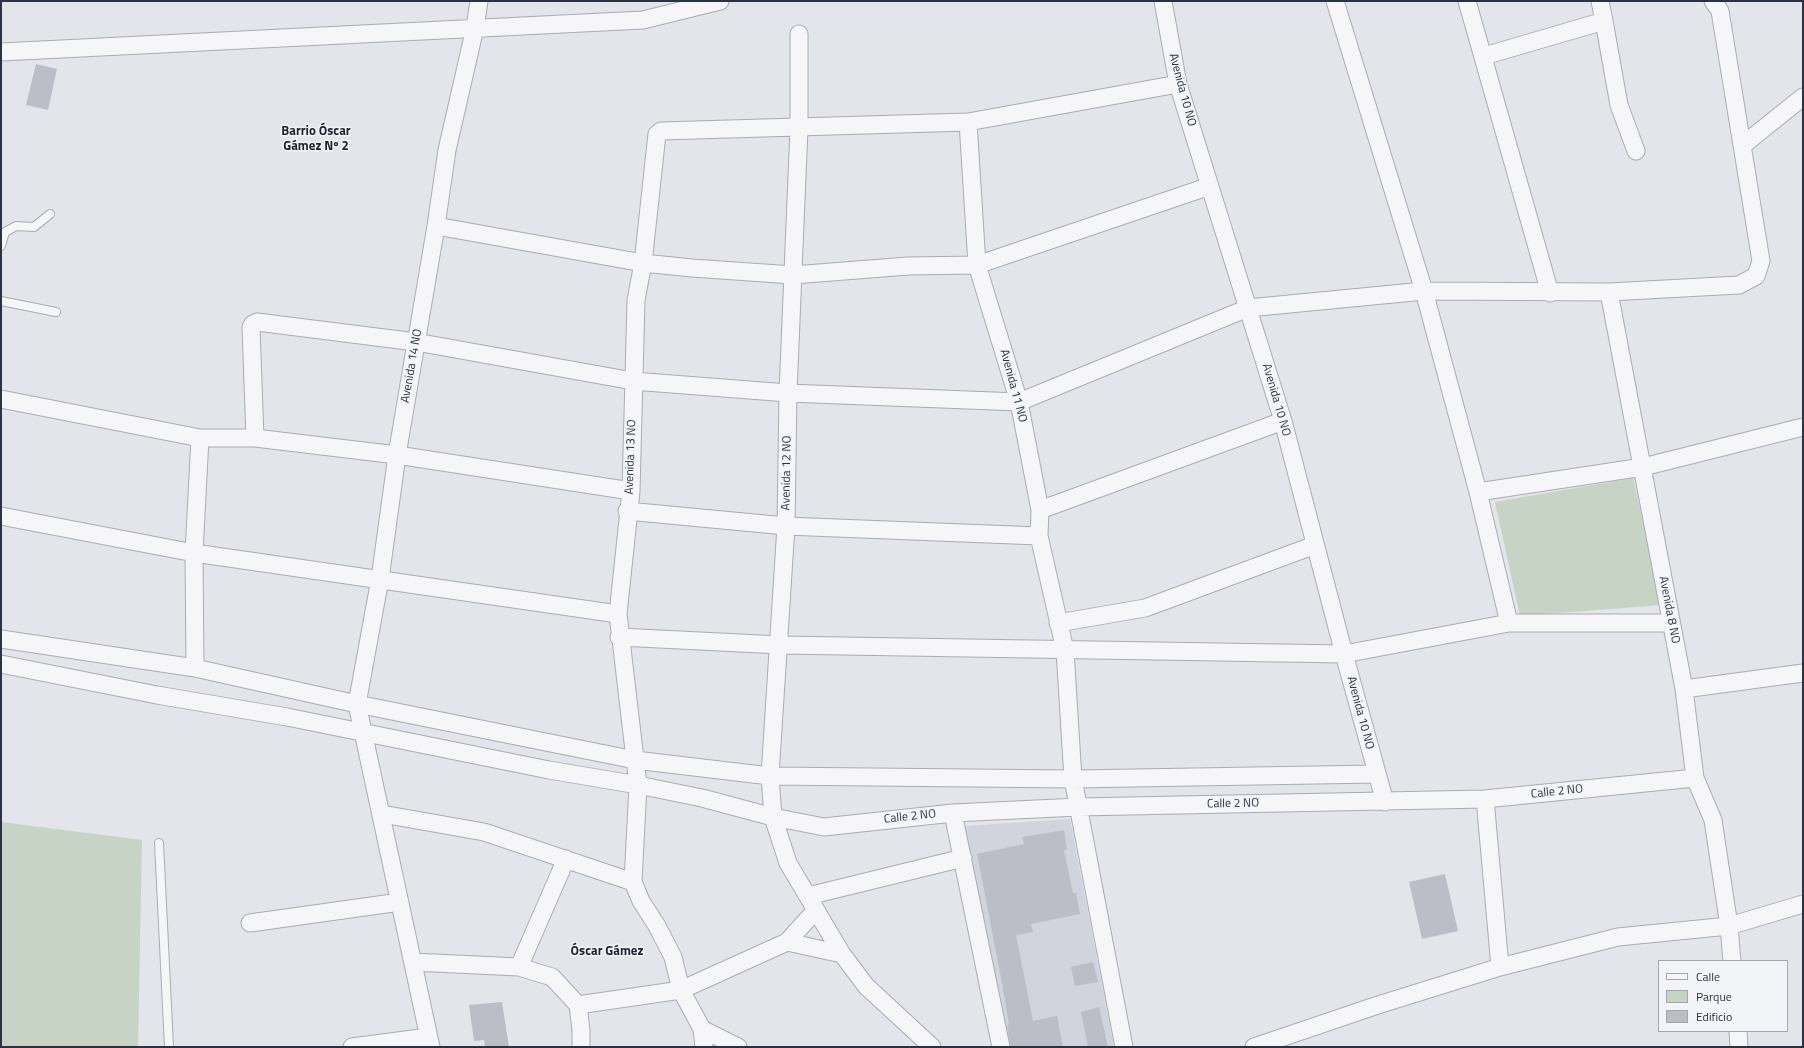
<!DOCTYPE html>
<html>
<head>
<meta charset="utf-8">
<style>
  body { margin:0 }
  #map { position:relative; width:1804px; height:1048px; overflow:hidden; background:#e3e5ea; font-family:"Titillium Web",sans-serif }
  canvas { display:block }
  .frame { position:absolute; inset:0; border:2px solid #2c3241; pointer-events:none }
  .legend { position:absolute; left:1658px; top:960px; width:130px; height:72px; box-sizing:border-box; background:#f3f4f8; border:1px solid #a3a6af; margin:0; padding:5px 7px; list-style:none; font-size:12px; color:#2c3241 }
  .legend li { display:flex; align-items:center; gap:8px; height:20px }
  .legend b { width:20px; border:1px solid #a3a6af }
</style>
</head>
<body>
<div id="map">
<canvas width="1804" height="1048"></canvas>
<div class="frame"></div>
<ul class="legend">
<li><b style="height:5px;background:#f6f6f9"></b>Calle</li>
<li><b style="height:11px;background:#c7d3c5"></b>Parque</li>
<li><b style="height:11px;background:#bbbec7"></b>Edificio</li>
</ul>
</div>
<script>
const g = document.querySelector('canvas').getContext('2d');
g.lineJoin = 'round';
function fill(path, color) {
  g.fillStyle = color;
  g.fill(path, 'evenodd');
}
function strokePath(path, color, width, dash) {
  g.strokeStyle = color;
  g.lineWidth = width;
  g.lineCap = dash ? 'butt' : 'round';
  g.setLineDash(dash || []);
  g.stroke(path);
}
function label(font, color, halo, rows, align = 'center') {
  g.font = font + ' "Titillium Web",sans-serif';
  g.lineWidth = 3;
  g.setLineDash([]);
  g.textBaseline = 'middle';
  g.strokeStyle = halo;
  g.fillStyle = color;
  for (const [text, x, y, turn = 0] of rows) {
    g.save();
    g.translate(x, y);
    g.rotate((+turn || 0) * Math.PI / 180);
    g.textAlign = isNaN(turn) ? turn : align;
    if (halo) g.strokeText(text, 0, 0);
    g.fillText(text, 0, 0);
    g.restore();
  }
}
const built = new Path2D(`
  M1070 819 1114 1047H1009L965 826Z`);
const green = new Path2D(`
  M1633 478 1662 605 1520 616 1495 502Z
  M1 822 142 840 138 1047H1Z`);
const building = new Path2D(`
  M36 64 57 69 48 110 26 105Z
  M1064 830 1067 850H1064L1073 893H1076L1080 914 1031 924 1033 932 1016 935 1033 1021 1057 1016 1063 1047H1011L1007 1026 1009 1025 1002 983 977 854 1024 844 1022 837Z
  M1445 874 1458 931 1422 939 1409 882Z
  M1093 962 1098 982 1075 986 1071 967Z
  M502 1002 509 1047H485L484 1040 474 1041 469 1005Z
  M1099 1007 1108 1047H1088L1081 1012Z`);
const service = new Path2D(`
  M1 246 5 232 16 226 34 227 50 214
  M1 301 56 312
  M159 843 169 1047`);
const minor = new Path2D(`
  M1163 1 1178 84 1283 421 1344 654 1385 802
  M1335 1 1424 291 1478 492 1509 623
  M1467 1 1550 293
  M1604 21 1619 105 1636 151
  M799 34V128L788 393 786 526 770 776 773 817 788 863 842 954 866 986 932 1047
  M1 52 643 20 720 1
  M1484 56 1604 21 1600 1
  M968 122 977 265 1019 402 1040 510 1039 536 1065 650 1073 779 1124 1047
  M1743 145 1803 97
  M436 226 643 263 692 268 793 275 908 266 977 265 1210 186
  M1609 292 1684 689 1695 778 1713 820 1729 926 1732 961
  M1 399 200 438H255L397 455 631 491
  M255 438 251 327 253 324 257 322 416 342 633 381 788 393 1019 402 1248 308 1424 291 1609 292 1739 285 1756 276 1761 261 1720 11 1713 1
  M1478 492 1643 467 1803 427
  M1040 510 1283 421
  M627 511 786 526 1039 536
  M1 516 194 553 618 614
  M1058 623 1145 608 1315 545
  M619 637 780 645 1344 654 1509 623H1671
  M1 639 195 668 357 704 635 760 770 776 1073 779 1376 774
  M1 664 157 695 287 717 549 770 638 785 702 798 773 817 824 827 953 813 1078 807 1485 799 1695 778
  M195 668 194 553 200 438
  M1684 689 1803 673
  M1485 799 1500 967
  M953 813 1001 1047
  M382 814 484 832 633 882 641 901 657 926 673 957 681 990 702 1029 704 1047
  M633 882 638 785 618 614 631 491 636 300 643 263 657 134 661 131 968 122 1178 84
  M808 896 963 858
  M250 923 400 902
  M787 942 816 910
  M413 962 519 967 552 977 578 1005 581 1030V1047
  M519 967 566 859
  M578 1005 681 990 787 942 842 954
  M702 1029 738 1047
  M1738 1031 1739 1047
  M352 1047 428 1037
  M431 1047 357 704 380 579 397 455 436 226 447 150 475 28 479 1
  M1254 1047 1378 1005 1500 967 1618 937 1729 926 1803 904`);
const streetNames = [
  ["Avenida 10 NO",1182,90,75],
  ["Avenida 14 NO",412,366,-80],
  ["Avenida 11 NO",1013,386,75],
  ["Avenida 10 NO",1276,400,74],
  ["Avenida 13 NO",631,457,-88],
  ["Avenida 12 NO",787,473,-89],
  ["Avenida 8 NO",1669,610,79],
  ["Avenida 10 NO",1360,713,75],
  ["Calle 2 NO",1557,792,-6],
  ["Calle 2 NO",1233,804,-1],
  ["Calle 2 NO",910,817,-6]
];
const neighbourhoodNames = [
  ["Barrio Óscar",316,132],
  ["Gámez Nº 2",316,147],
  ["Óscar Gámez",607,952]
];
fill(built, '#d1d4dc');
fill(green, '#c7d3c5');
fill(building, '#bbbec7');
strokePath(service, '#a8acb4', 10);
strokePath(minor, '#a8acb4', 19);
strokePath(service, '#f6f6f9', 8);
strokePath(minor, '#f6f6f9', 17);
label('12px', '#2c3241', '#f3f4f8', streetNames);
label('bold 13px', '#1e2332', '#f3f4f8', neighbourhoodNames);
</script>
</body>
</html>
